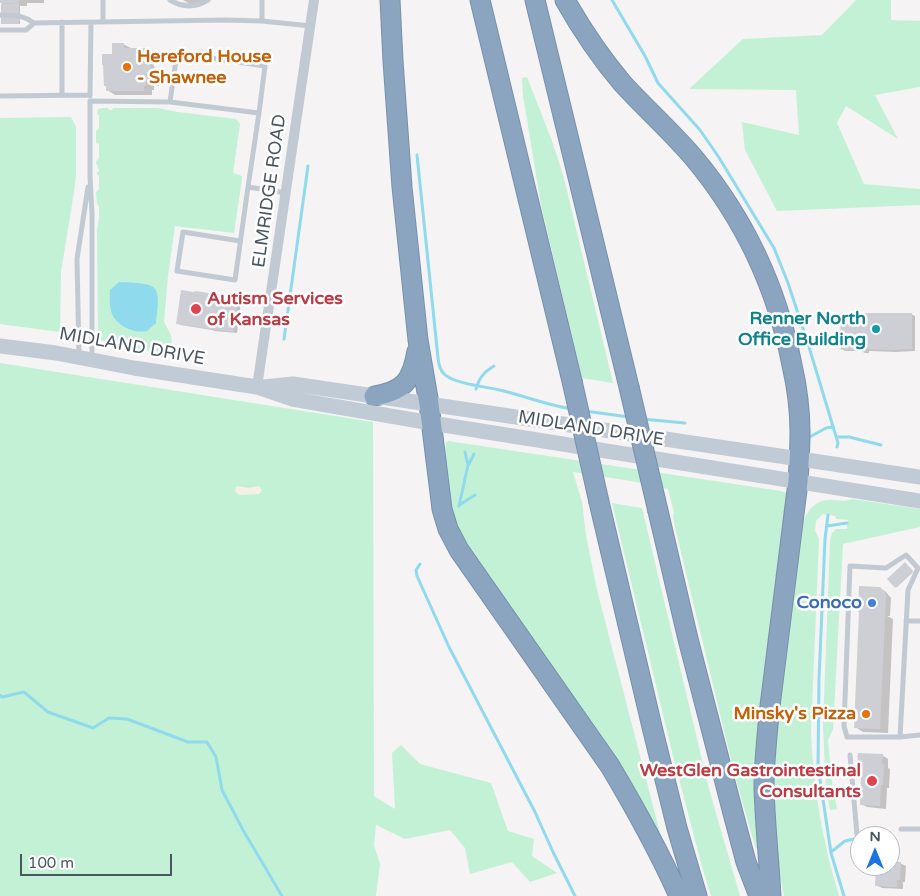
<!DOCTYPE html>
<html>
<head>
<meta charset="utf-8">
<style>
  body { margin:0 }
  #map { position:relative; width:920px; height:896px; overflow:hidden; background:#f5f3f3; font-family:"Varela Round",sans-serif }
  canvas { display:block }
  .north { position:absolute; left:850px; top:826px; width:50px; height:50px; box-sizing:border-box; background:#fff; border:1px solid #b7bbc0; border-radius:50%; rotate:0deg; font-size:14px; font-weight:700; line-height:20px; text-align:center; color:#4a5661 }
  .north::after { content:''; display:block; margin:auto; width:18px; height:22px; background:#1a73e8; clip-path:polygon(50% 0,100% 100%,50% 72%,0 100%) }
  .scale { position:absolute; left:20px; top:854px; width:152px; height:22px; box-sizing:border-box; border:2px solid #4a5661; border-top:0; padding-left:6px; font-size:15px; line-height:18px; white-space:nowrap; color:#4a5661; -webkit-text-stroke:4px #fff; paint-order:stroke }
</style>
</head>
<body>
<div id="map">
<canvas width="920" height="896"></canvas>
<div class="north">N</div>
<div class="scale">100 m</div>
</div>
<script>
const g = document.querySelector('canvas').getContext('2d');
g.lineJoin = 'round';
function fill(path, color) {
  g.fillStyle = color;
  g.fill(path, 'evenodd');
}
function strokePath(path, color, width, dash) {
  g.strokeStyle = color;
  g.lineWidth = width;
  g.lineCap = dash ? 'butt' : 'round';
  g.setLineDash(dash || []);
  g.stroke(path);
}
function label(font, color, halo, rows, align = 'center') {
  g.font = font + ' "Varela Round",sans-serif';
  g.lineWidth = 5;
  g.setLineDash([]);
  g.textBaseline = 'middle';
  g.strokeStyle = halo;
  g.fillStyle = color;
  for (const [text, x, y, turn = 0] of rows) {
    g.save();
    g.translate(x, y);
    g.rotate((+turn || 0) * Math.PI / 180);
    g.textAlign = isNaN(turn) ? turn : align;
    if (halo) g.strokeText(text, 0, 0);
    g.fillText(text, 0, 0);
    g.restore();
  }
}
const green = new Path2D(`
  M856 0H891V20L920 21V87L875 95 898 139 846 106 837 123 864 184 920 189V205L777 211 745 150 742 122 799 135 796 90 689 89 743 39 822 35Z
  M527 77 552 141 564 178 613 383 582 378 541 205 531 144 523 96 522 78Z
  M103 108H108L109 110H112L113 108H158L178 112 236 119 240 124 233 173 242 176V179L234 233 175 226 168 276 164 322 171 335 172 341 170 354 124 347 98 339 97 230 99 218V206L97 204 96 192 99 189V176L97 174V172L99 171 96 162 99 158V144L96 143V131L99 128V115L97 114 98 109Z
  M71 117 76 127V175L74 192 61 272 60 332 0 324V118Z
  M0 363 373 422 374 796 395 809 392 753 401 745 420 764 491 783 508 831 534 839 532 856 557 873 530 882 512 862 470 874 465 848 450 830 405 839 376 825 374 845 380 864 376 896H0Z
  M448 441 781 491 787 493 773 598 758 745 761 850 758 851 755 846 735 776 678 540 673 517 674 512 668 489 631 481 573 472 582 502 586 535 597 590 664 848 462 540 450 512 445 456 446 443Z
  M852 499 920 509V527L843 544 833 729 828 740 831 775 837 809 830 810 826 787 823 727 830 540 832 533 836 529H847L848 520 836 519 835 516 823 514 816 521 815 531 819 539 811 732C813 788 823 843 839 896H784L777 860 772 768 791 608 803 523C806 513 815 500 828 500 836 499 844 503 852 499Z
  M612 503 642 508 709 789 740 896H711L701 863 673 756Z`);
const sand = new Path2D(`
  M238 486 248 488 259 486 262 490 259 494 239 495 235 491 236 487Z`);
const water = new Path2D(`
  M119 282C159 284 161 283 156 323L147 331C133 334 115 325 111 311 109 304 110 297 110 290Z`);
const shadow = new Path2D(`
  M0 0H81H44V3H27V6H20V24H4L2 23V3H0Z
  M183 0H204V4H190Z
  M123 44 131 48 146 50 154 54V67L164 74V83H159V86H154V90H152V95H115L107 90 113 55Z
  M237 300 241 302 237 333 214 331 212 330 181 325 177 323Z
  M911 314 915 316V351L896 352 869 351V353H865L861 351H845L842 349Z
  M906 565 913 572 897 587H896Z
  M880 588 886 592 891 598 890 616H887L893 619 888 733 863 732 855 727Z
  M882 755 888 759V768L890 769 889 788H887L886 809 867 807 861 804 863 778 858 775Z
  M890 860 900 863 906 866 905 882H903V889L882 888 876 885 877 866H890Z`);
const stream = new Path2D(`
  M612 0 645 56 658 83 700 130 718 156 774 248 788 283 809 347 838 443 837 447
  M417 155 437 348C438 357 438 368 444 374 454 384 489 387 504 391 527 397 548 405 572 409
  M284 339 308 166
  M476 389C479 378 484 372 494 366
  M585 411 629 417
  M642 419 685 423
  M836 437H849L881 445
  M806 439 826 428 832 427
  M469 464 474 454
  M461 504 475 495
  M459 506 468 465 465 452
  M828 515 825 539 819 679 818 766 831 853 844 896
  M827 526 847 523
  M420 564 416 570 417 576 449 647 535 812 553 852 575 896
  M0 695 2 697 24 692 48 712 93 728 109 718 127 719 188 742H207L216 757 222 790 243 830 282 896
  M831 852 845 841 854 839`);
const building = new Path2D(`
  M0 0H19V3H0Z
  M19 3V24H1V4Z
  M112 43H124V48H146V65H151V68H156V79H152V82H146V86H144V91H106V86H104L103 65H102V54H112Z
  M181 290 194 292 195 291 203 292 238 299 233 332 176 324Z
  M840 313H912V349L891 350 866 349V352H860V349L841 350Z
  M905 562 913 571 895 588 887 579Z
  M859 586 880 587 886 594 880 729 854 728 859 612H858Z
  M858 753 883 754 882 764 884 765 883 785H881L880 806 860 805 861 776H856Z
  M890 859H892V861L901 862 900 880H897V887L875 886 876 866H890Z`);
const service = new Path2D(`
  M103 0V22
  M170 0C183 8 195 8 208 0
  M262 0V21
  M0 15C14 16 22 14 34 23
  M0 30H26L34 23 225 20 262 21 311 26
  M62 95V22
  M0 96 90 95
  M90 96 91 22
  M170 102 177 53 265 66 259 113
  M240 241 183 232 177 271 235 280 248 187
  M79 355 77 259 88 187
  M92 358V214L90 176V101L170 102 259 113 248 187 286 193
  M906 621H920
  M900 737 908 590 918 568 906 555 886 568 850 566 844 726 847 737H900L920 735
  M850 755 857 835 859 837
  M901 829H920`);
const minor = new Path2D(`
  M257 387 314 0`);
const secondary = new Path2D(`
  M0 346 56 353 134 368 257 387 292 399 431 423 920 501
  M263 387 293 384 800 459 920 477`);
const motorway = new Path2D(`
  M390 0 393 61 402 187 418 340 429 404 442 509 448 529 459 550 610 766C635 808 659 851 679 896
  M480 0 572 381
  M535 0 629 387
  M565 0C582 30 601 58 623 84 646 109 672 132 694 158 744 218 777 288 792 365 797 387 800 410 800 432 800 449 799 465 798 482L769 714C767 738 764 763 764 787 765 824 769 860 771 896
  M374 396C404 391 412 381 417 351
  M599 502 653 731 677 828 697 896
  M658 511 688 639 733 813 746 862 759 896`);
const motorwayBridge = new Path2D(`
  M572 381 599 502
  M629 387 658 511`);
const markers = [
  [127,67,5,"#e8710a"],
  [196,309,6,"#e0444e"],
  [876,329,5,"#0f9aa8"],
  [872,603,5,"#3f7fe0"],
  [866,714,5,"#e8710a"],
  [872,781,6,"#e0444e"]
];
const foodNames = [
  ["Hereford House",137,57],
  ["- Shawnee",137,78],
  ["Minsky's Pizza",856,714,"right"]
];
const streetNames = [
  ["ELMRIDGE ROAD",270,191,-82],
  ["MIDLAND DRIVE",132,347,10],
  ["MIDLAND DRIVE",591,429,9]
];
const healthNames = [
  ["Autism Services",207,299],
  ["of Kansas",207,320],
  ["WestGlen Gastrointestinal",861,771,"right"],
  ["Consultants",861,792,"right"]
];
const cultureNames = [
  ["Renner North",866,319],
  ["Office Building",866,340]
];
const shopNames = [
  ["Conoco",862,603]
];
fill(green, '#c3f1d5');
fill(sand, '#f5f0e5');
fill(water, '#90daee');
fill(shadow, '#0003');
strokePath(stream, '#90daee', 3);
fill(building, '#cdcfd5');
strokePath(motorway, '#7690ad', 21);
strokePath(service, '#c1cad2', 5);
strokePath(minor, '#c1cad2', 10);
strokePath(secondary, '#c1cbd6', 15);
strokePath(motorway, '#8ba5c1', 19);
strokePath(motorwayBridge, '#7690ad', 21, []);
strokePath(motorwayBridge, '#8ba5c1', 19);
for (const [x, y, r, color] of markers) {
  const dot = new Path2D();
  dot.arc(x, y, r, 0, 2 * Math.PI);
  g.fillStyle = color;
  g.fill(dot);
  strokePath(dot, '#fff', 2);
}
label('bold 18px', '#c56008', '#fff', foodNames, 'left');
label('18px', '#4a5661', '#fff', streetNames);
label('bold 18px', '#be3a42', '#fff', healthNames, 'left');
label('bold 18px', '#0d838f', '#fff', cultureNames, 'right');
label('bold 18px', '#366cbe', '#fff', shopNames, 'right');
</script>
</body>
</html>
